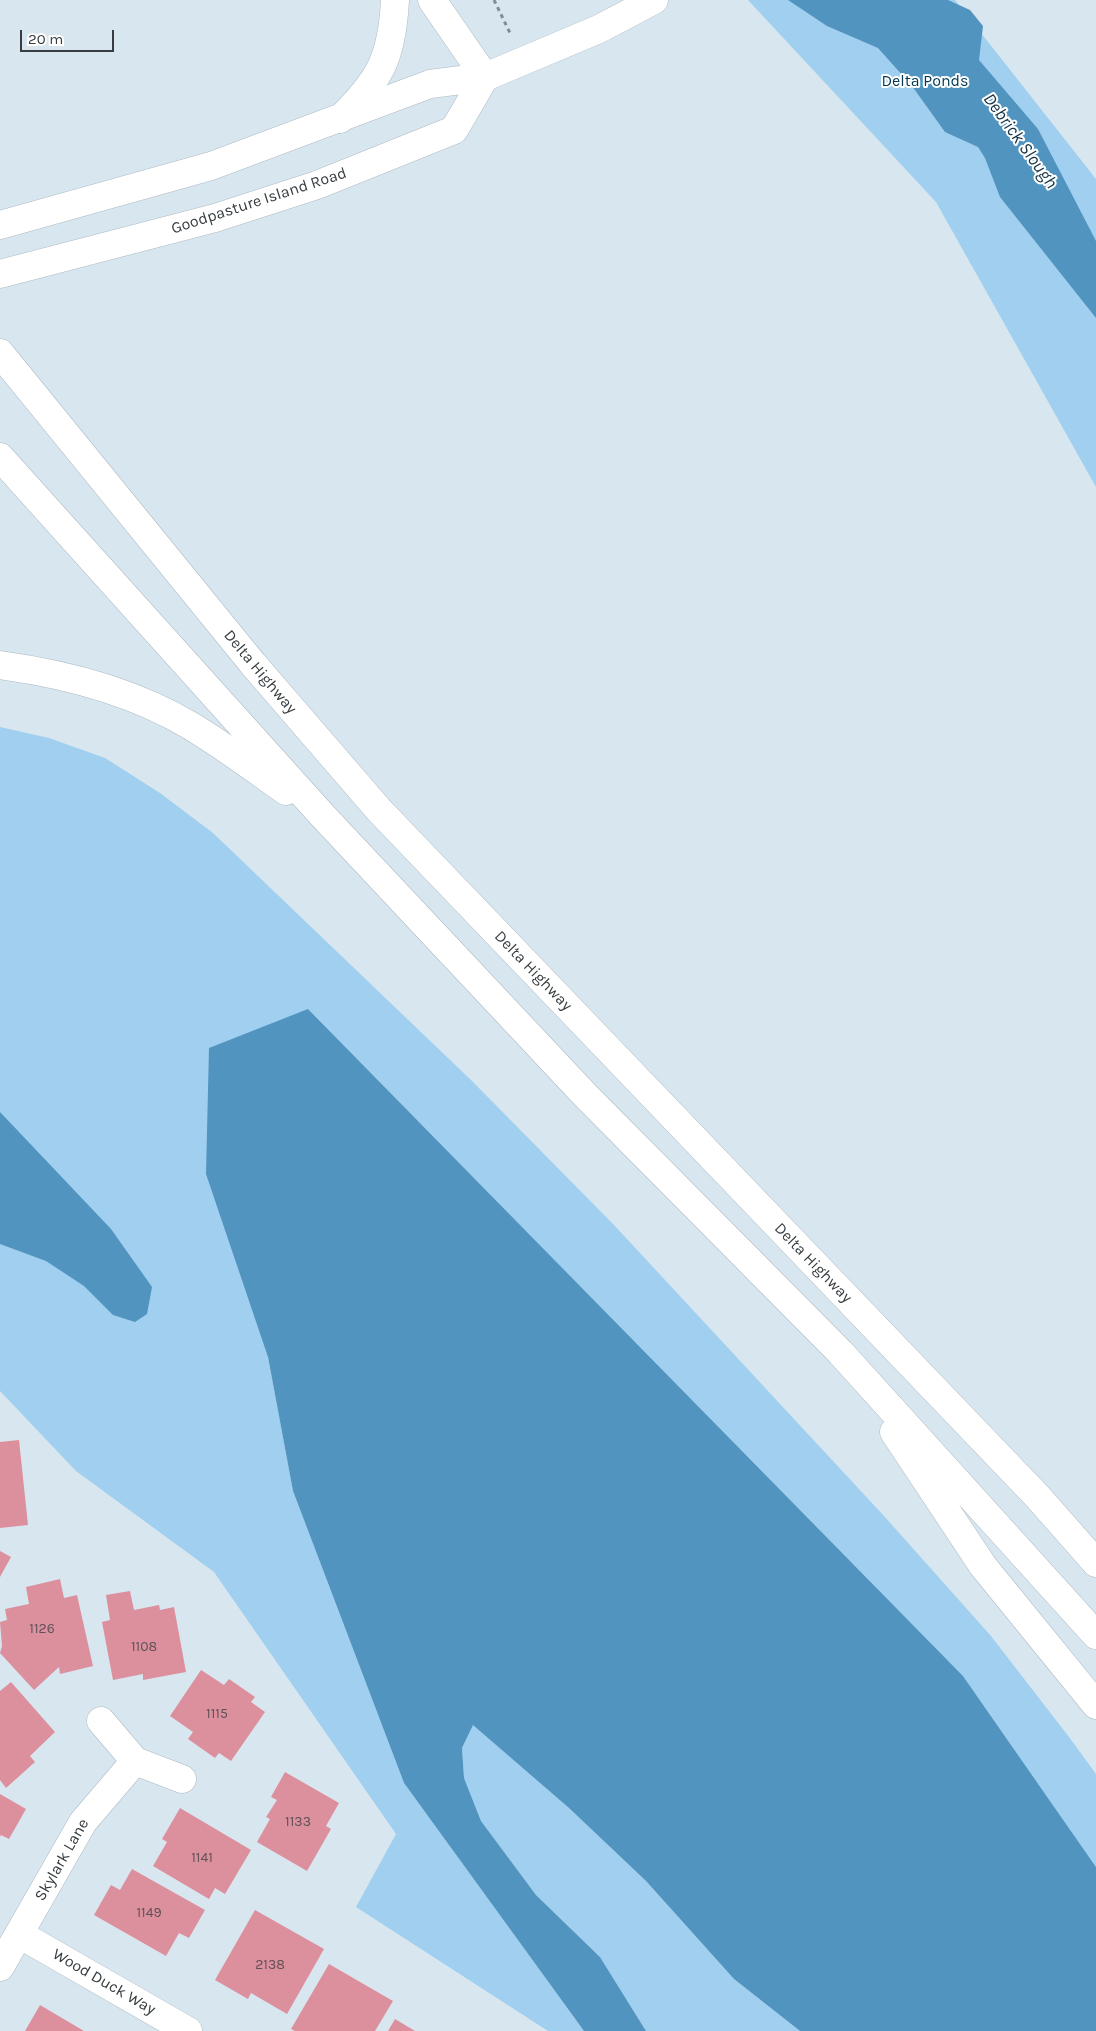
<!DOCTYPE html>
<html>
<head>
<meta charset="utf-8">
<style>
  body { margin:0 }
  #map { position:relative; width:1096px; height:2031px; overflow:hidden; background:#d8e6ef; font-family:Karla,sans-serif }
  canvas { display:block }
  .scale { position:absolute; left:20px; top:30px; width:94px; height:22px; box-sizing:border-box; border:2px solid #363c3f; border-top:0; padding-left:6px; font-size:15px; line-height:18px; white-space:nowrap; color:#363c3f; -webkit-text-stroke:4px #fff; paint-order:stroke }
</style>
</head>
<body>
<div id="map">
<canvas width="1096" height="2031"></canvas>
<div class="scale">20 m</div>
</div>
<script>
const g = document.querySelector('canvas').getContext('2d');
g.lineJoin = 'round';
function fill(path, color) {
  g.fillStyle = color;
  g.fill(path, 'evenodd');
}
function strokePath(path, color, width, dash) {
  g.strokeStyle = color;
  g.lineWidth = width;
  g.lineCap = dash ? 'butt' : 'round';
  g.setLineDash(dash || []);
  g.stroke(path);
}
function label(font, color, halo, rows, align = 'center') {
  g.font = font + ' Karla,sans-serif';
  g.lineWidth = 4;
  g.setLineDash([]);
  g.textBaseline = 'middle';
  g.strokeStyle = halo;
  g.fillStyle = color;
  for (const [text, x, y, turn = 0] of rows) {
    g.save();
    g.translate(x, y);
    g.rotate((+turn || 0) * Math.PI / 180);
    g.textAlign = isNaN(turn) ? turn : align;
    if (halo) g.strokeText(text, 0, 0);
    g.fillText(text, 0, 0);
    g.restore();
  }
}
const green = new Path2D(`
  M748 0H955L1096 179V487L936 202Z
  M0 727 49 738 105 758 160 793 213 833 472 1081 614 1225 884 1516 991 1636 1069 1737 1096 1774V1867L963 1676 308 1009 268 1357 293 1491 404 1783 584 2031H548L356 1907 396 1834 214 1572 76 1471 0 1391Z
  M473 1724 569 1808 646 1881 734 1979 800 2031H646L600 1957 536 1895 481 1821 464 1778 462 1748Z`);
const water = new Path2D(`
  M788 0H948L970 10 983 26 979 60 1038 129 1096 241V318L1000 197 985 158 978 147 945 132 912 86 878 48 827 26Z
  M308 1009 963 1676 1096 1867V2031H800L734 1979 646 1881 569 1808 473 1725 462 1748 464 1778 481 1821 536 1895 600 1957 646 2031H584L404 1783 293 1491 268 1357 206 1174 209 1048Z
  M0 1112 111 1229 152 1287 147 1314 135 1322 113 1315 84 1286 46 1261 0 1244Z`);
const building = new Path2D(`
  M19 1440 28 1525 0 1528V1442Z
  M0 1551 11 1557 0 1577Z
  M60 1579 64 1598 77 1595 93 1666 60 1674 59 1667 34 1690 0 1653 2 1646 0 1622 7 1620 5 1609 29 1604 26 1587Z
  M130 1591 134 1610 159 1605 160 1610 174 1607 186 1672 143 1680V1674L113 1680 102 1622 110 1620 106 1595Z
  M201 1670 224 1685 229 1679 255 1697 251 1702 265 1712 231 1761 219 1753 215 1758 188 1739 193 1732 170 1716Z
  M11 1682 55 1732 30 1756 35 1762 6 1788 0 1780V1691Z
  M285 1772 339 1803 326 1826 331 1829 307 1871 257 1842 270 1819 266 1817 277 1800 271 1797Z
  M0 1794 26 1809 9 1839 1 1835 0 1837Z
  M180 1808 251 1850 225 1894 215 1888 209 1899 153 1866 167 1842 162 1839Z
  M132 1869 205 1910 189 1938 179 1933 166 1956 94 1915 111 1885 120 1890Z
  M255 1910 324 1949 287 2014 251 1993 248 1999 215 1980Z
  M329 1964 393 2001 375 2031H295L291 2029Z
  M40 2005 84 2031H25Z
  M395 2019 415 2031H388Z`);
const path = new Path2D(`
  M494 0 510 33`);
const street = new Path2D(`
  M101 1721 135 1761 182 1779
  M19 1934 188 2031
  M0 1967 83 1822 135 1761`);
const secondary = new Path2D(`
  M0 225 211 166 430 84 485 77 599 29 654 0
  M0 274 215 218 317 185 454 130 485 77`);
const highway = new Path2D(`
  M432 0 485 77
  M340 119C381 79 392 57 395 0
  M0 353 253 664 379 810 1037 1496 1096 1563
  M0 457 322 815 586 1096 840 1352 1096 1635
  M0 665C66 674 133 691 191 726 224 746 255 769 286 791
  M894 1432 983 1566 1096 1705`);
const numberNames = [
  ["1126",42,1629],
  ["1108",144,1647],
  ["1115",217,1714],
  ["1133",298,1822],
  ["1141",202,1858],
  ["1149",149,1913],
  ["2138",270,1965]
];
const parkNames = [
  ["Delta Ponds",925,81]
];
const streetNames = [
  ["Goodpasture Island Road",259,201,-18],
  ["Delta Highway",260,672,50],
  ["Delta Highway",533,971,46],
  ["Delta Highway",813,1263,46],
  ["Skylark Lane",62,1860,-60],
  ["Wood Duck Way",104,1982,30]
];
const waterNames = [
  ["Debrick Slough",1020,141,54]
];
fill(green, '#a0cfef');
fill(water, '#5094bf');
fill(building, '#dc909e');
strokePath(street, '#adbac3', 29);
strokePath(secondary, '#adbac3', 29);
strokePath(highway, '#adbac3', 29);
strokePath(path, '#828c92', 3, [4, 4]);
strokePath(street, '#fff', 28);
strokePath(secondary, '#fff', 28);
strokePath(highway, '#fff', 28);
label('14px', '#605157', null, numberNames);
label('16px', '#003855', '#fff', parkNames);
label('16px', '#363c3f', '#fff', streetNames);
label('italic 18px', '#153346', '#fff', waterNames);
</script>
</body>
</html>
